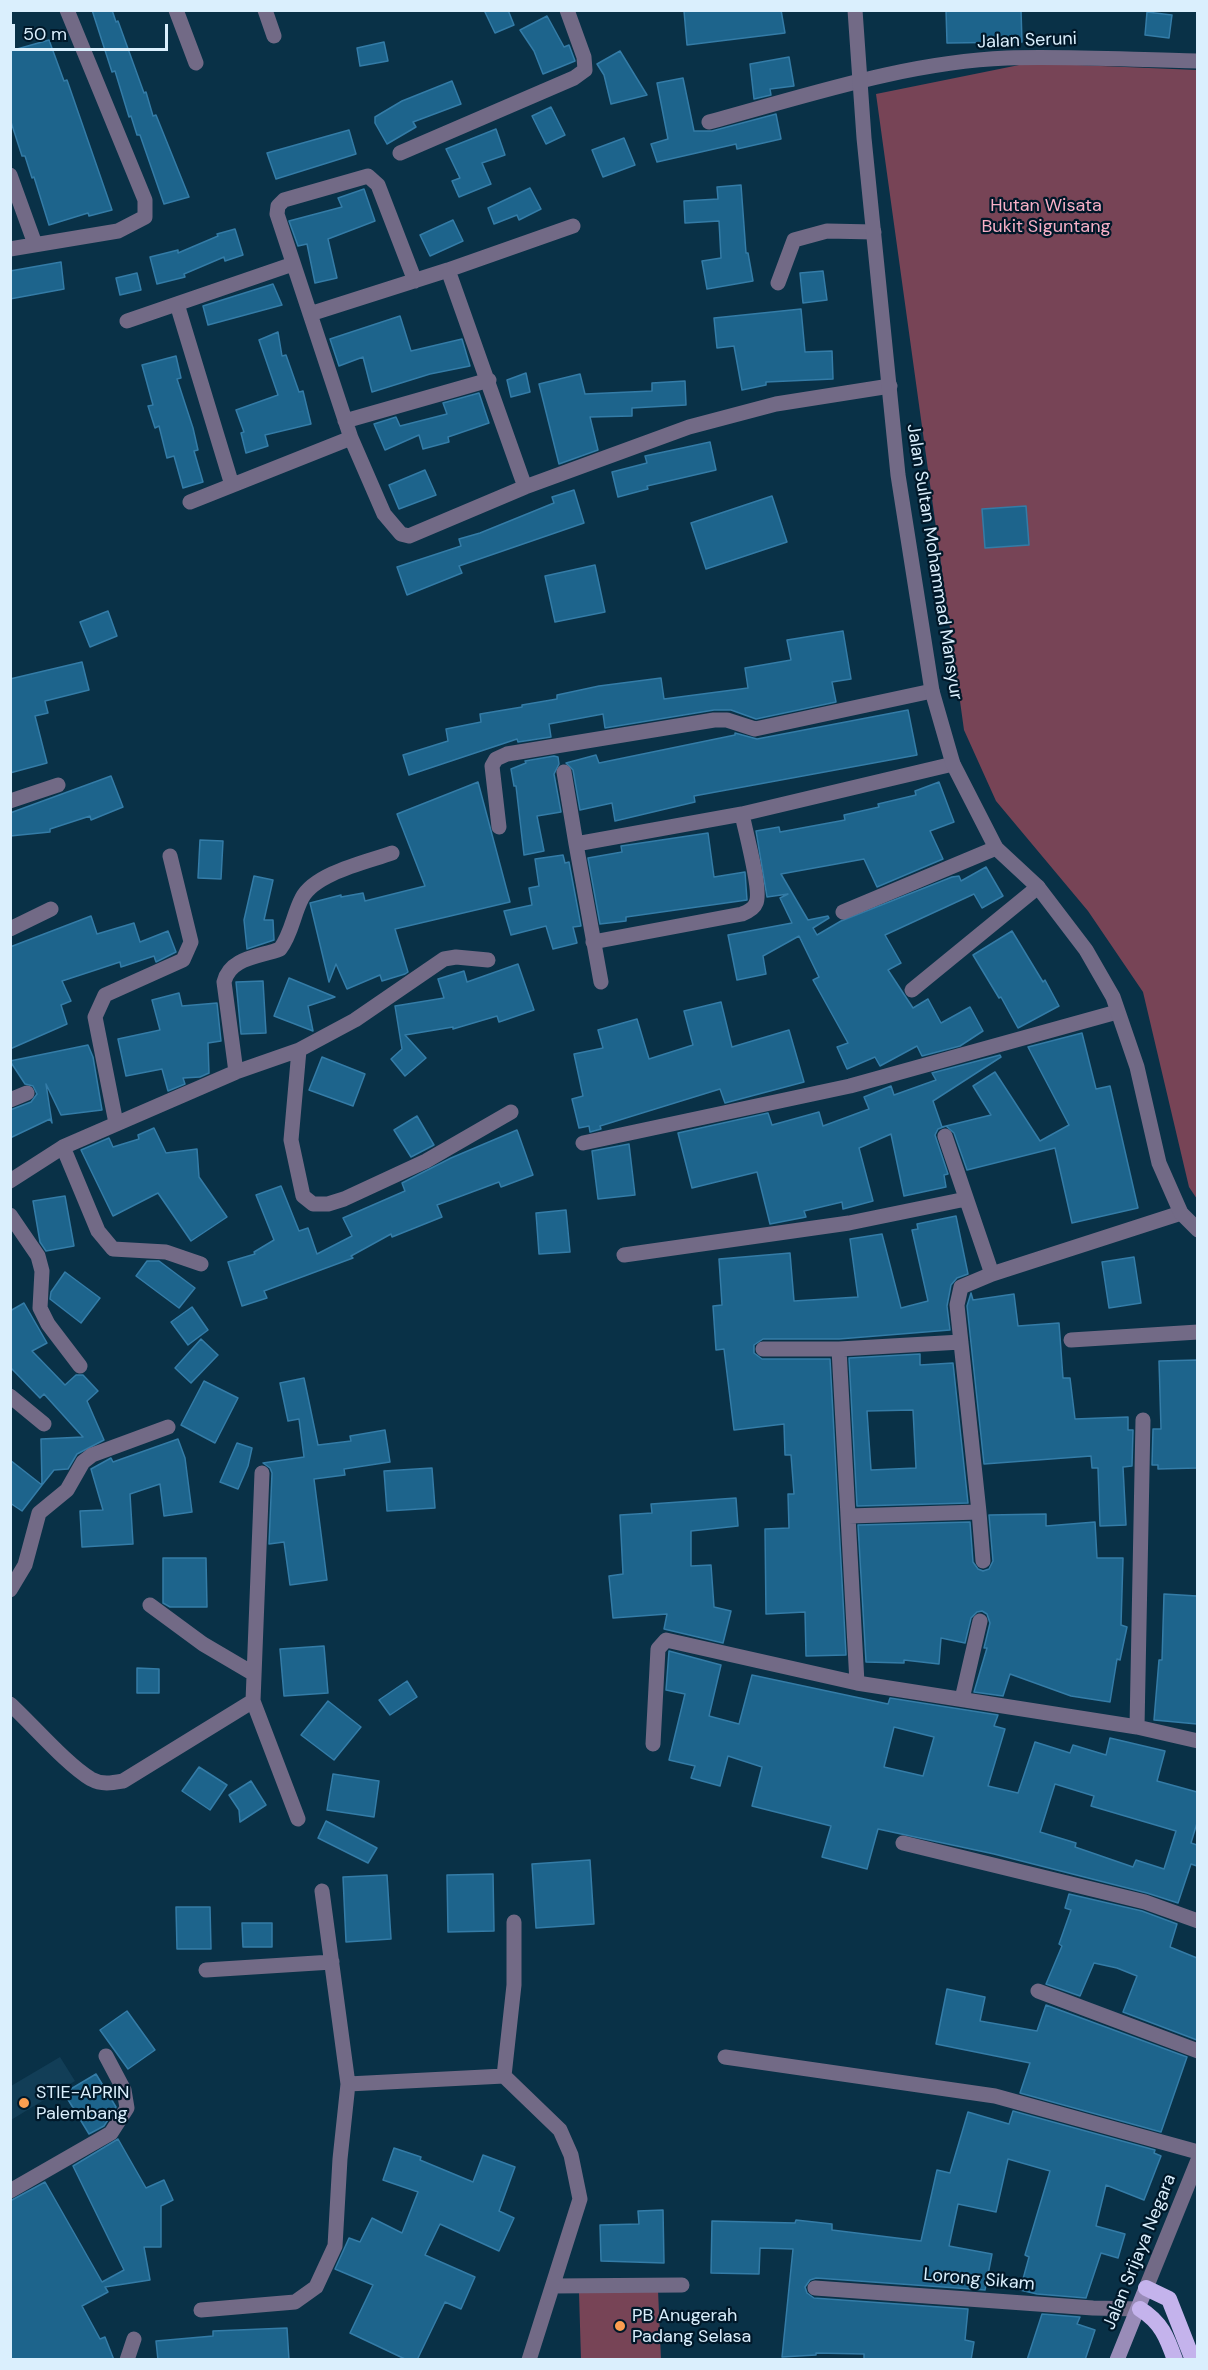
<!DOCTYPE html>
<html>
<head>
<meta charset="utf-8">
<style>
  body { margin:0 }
  #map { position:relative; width:1208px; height:2370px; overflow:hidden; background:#093147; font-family:"DM Sans",sans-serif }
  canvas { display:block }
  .frame { position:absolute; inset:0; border:12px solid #daeffd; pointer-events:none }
  .scale { position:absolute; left:12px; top:24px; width:156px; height:27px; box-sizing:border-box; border:3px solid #daeffd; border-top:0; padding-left:8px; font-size:18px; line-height:21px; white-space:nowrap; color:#daeffd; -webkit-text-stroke:4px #001829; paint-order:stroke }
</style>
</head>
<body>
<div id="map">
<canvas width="1208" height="2370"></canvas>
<div class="frame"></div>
<div class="scale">50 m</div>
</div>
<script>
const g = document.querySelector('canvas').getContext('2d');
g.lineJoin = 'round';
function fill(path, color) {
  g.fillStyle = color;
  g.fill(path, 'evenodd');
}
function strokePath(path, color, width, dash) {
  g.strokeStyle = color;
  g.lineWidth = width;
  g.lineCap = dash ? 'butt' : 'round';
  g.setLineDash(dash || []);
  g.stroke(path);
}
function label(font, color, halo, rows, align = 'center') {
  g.font = font + ' "DM Sans",sans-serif';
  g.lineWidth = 4.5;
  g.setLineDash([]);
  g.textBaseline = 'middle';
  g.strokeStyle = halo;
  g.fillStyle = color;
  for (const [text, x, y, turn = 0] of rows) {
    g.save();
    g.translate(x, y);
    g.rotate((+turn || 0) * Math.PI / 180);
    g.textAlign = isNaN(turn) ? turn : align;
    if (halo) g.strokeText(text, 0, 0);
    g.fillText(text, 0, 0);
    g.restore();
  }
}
const built = new Path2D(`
  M60 2057 75 2081 11 2120V2086Z`);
const green = new Path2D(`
  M1029 63 1197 70V1199L1189 1187 1143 992 1088 911 996 801 964 730 876 94Z
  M658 2290 661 2359H581L579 2293Z`);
const building = new Path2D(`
  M92 10H112L116 22 118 21 144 93 146 92 153 116 156 115 189 197 164 204 140 135H137L131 116 129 117 115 71 112 72Z
  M484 10H508L514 25 495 33Z
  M781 10 785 33 687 45 684 11Z
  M946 10H1021L1022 42 947 43Z
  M1147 12 1172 15 1169 38 1145 35Z
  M547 16 564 47 569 45 575 61 543 74 534 51 520 30Z
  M49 40 64 81 67 80 112 210 89 216 88 213 49 225 34 177 32 178 25 156H22L10 119V51Z
  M384 42 388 61 360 66 357 48Z
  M620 51 647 95 611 104 604 75 597 64Z
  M789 57 794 86 770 89 771 95 754 99 750 64Z
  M683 78 694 131H712L776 114 781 139 737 149 736 144 657 162 651 144 668 139 657 83Z
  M452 81 461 104 413 122 416 127 387 144 375 123V117L402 101Z
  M551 107 565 135 546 144 532 116Z
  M496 129 505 155 482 163 491 184 459 197 452 181 460 178 446 149Z
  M349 130 356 154 276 179 267 153Z
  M624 138 635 165 603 177 592 150Z
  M741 185 746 253H748L753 281 707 289 702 261 721 258 719 221 685 223 684 201 718 199 717 187Z
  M530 188 541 209 519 220 517 215 494 224 488 208Z
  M364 189 375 221 328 239 337 278 315 283 307 244 298 246 289 221 342 207 338 198Z
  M453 220 463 241 430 256 420 235Z
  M235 229 243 255 225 261 224 257 184 274 185 277 157 284 150 257 178 250V253L218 236 217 234Z
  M61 262 64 289 10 299V271Z
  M823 271 827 300 803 303 800 273Z
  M137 273 141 290 120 295 116 278Z
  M273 284 282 305 208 325 203 306Z
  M801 309 805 352 832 351 833 379 766 382V385L742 390 734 346 717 348 714 318Z
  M400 316 411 351 462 339 470 366 430 374 372 392 363 357 339 366 330 339Z
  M278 332 282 356 286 355 299 392 303 391 311 424 265 435 268 446 246 453 241 433 244 432 236 410 278 395 259 340Z
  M176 356 181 378 177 379 193 428 198 450 194 451 203 482 183 488 174 456 167 458 159 426 155 428 148 406 153 405 142 365Z
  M526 373 530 392 511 397 507 380Z
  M580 374 585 394 652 391V383L685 381 686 405 632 408V416L590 417 598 450 559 464 539 384Z
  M479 393 489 423 448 437 449 442 423 449 419 435 385 450 374 424 396 417 400 426 447 414 443 403Z
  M710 442 716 470 647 486 648 489 618 497 612 472 647 463 645 456Z
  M425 470 436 495 399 509 389 485Z
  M574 490 584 523 459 566 462 573 407 595 397 567 461 546 459 539 480 533 554 503 552 497Z
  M772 496 787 542 706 569 691 523Z
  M1026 506 1029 545 985 548 982 509Z
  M595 565 605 612 555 622 545 576Z
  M108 611 117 636 90 647 80 622Z
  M843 631 851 679 832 682 836 702 756 719 731 710H714L605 728 603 714 549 724 551 737 518 742 517 739 409 775 403 755 448 741 446 729 481 722 480 714 522 707V705L557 699V695L599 686 661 678 664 699 748 688 745 668 791 660 787 640Z
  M82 662 89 690 45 701 48 713 35 716 47 763 10 773V679Z
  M908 710 917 755 694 796 695 802 615 821 612 803 580 810 573 770 566 763 596 755 599 763 735 735V733L757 739Z
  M554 756 558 757 559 764 554 774 561 812 537 816 544 851 524 855 516 786H514L511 769 526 763 525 761Z
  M111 776 123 807 91 820 90 816 50 829V832L10 836V813Z
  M478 782 510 902 395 929 408 972 405 974 382 981 380 975 347 989 336 964 329 982 310 903 341 895V897L363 893 365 901 425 886 397 814Z
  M939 782 954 822 930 831 943 859 877 887 864 859 781 874 808 920 828 916 829 918 813 928 817 935 841 921 952 877 959 876 961 881 986 867 1003 896 982 908 974 894 885 935 901 963 888 970 913 1008 928 999 941 1023 970 1007 983 1031 960 1046 922 1056 917 1046 880 1066 875 1057 847 1069 837 1047 848 1043 813 980 819 977 799 936 763 956 766 974 737 980 728 935 792 923 780 898 788 894 767 897 756 831 779 827 780 832 845 820 844 815 879 807 878 804 916 795 915 791Z
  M708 833 714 877 745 872 747 900 626 917V921L600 924 588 858 622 852 621 846Z
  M200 840 223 841 221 879 198 878Z
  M563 855 565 863 569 862 581 926 573 927 577 943 553 949 546 926 511 935 504 911 532 905 529 888 539 886 535 859Z
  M254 876 273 880 264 920H273L274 940 247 949 244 920Z
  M91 916 97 934 134 923 140 942 168 931 176 952 156 962 154 956 121 967 120 962 62 981 71 1001 61 1005 67 1024 10 1049V947Z
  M1012 931 1043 982 1045 980 1059 1006 1018 1028 1001 997 999 998 973 955Z
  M518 964 534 1010 499 1022 497 1016 453 1029V1027L405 1035 426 1058 405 1076 391 1059 402 1049 395 1006 444 998 438 979 464 971 467 982Z
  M289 978 335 997 308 1006 313 1031 274 1016Z
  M263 981 266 1033 241 1034 236 982Z
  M179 993 182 1006 217 1003 221 1041 208 1043 209 1073 200 1077 183 1078 185 1084 168 1091 162 1069 126 1076 118 1039 160 1030 152 1000Z
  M721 1002 732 1047 789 1030 804 1082 725 1103 720 1089 600 1126 601 1129 590 1132 589 1126 579 1128 572 1099 583 1096 574 1054 603 1048 598 1030 637 1019 649 1059 693 1045 684 1011Z
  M1082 1033 1096 1089 1110 1086 1138 1208 1072 1223 1055 1148 967 1170 954 1133 946 1126 938 1129 935 1135 948 1174 944 1175 946 1187 904 1196 891 1134 859 1148 873 1201 843 1209 842 1202 804 1211 806 1217 770 1224 757 1172 692 1188 678 1133 768 1113 772 1125 819 1112 823 1126 869 1109 864 1097 891 1086 894 1095 936 1080 932 1073 1000 1055 1001 1057 933 1101 942 1127 991 1115 973 1086 995 1072 1040 1141 1069 1125 1028 1047Z
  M88 1045 93 1057 102 1110 61 1115 46 1084 52 1123 50 1119 10 1138V1110L31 1102 37 1094 33 1086 25 1084 10 1061Z
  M322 1057 365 1074 353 1106 309 1090Z
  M417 1116 434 1145 411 1157 394 1130Z
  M154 1128 166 1153 197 1149 199 1177 227 1217 191 1241 158 1193 113 1216 81 1150 109 1138 113 1147 139 1139 138 1135Z
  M517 1130 533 1175 501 1187 499 1182 437 1205 442 1217 392 1237 391 1234 351 1256 353 1258 264 1291 267 1298 242 1306 228 1262 255 1254 254 1252 274 1240 256 1195 281 1186 299 1231 308 1228 317 1254 352 1236 343 1218 405 1191 402 1183 451 1158Z
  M629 1144 635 1195 598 1199 592 1151Z
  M65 1196 74 1246 46 1251 40 1242 33 1201Z
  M566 1210 570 1252 539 1254 536 1213Z
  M956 1216 968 1274 957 1278 951 1285 947 1306 950 1330 839 1339H763L754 1345V1353L762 1359H830L846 1655 806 1656 805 1612 766 1614 765 1529 789 1528 788 1494H794L791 1455H785L784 1424 734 1430 724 1349 716 1350 713 1306 722 1305 719 1259 790 1253 794 1301 858 1297 850 1239 882 1234 901 1308 928 1301 912 1230 918 1229 917 1224Z
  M1134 1257 1141 1303 1109 1308 1102 1262Z
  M147 1261H159L195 1288 179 1308 136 1276Z
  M65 1272 100 1298 81 1323 50 1299 51 1292Z
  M971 1293 973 1300 1014 1294 1018 1326 1059 1323 1063 1378H1070L1075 1419 1128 1417V1430H1133L1132 1466 1123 1467 1126 1525 1100 1526 1098 1468H1092L1091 1456 984 1464 967 1306Z
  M24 1303 47 1343 32 1351 65 1385 76 1375H83L98 1391 87 1401 104 1440 77 1454 68 1469 54 1470 42 1485 41 1439 83 1437 44 1394 40 1398 10 1367V1311Z
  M192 1307 208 1330 188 1345 171 1322Z
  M201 1339 218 1355 191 1383 175 1368Z
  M920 1354V1365L953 1363 968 1503 857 1506 849 1358ZM913 1410 916 1468 871 1470 867 1411Z
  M1197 1360V1468L1158 1469V1465H1152L1153 1429H1161L1159 1361Z
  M304 1378 318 1445 351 1441 350 1436 385 1430 390 1462 344 1469 345 1475 314 1479 327 1580 290 1585 284 1542 269 1544 272 1473 270 1468 263 1463 304 1457 299 1419 288 1421 280 1383Z
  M204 1381 238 1398 215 1443 181 1425Z
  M178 1439 185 1458 192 1512 164 1516 160 1484 130 1494 133 1544 82 1547 80 1511 103 1510 91 1469 111 1458 113 1462Z
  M237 1443 252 1448 248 1466 238 1489 220 1482Z
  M10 1460 42 1485 22 1511 10 1503Z
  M432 1468 435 1508 387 1511 384 1471Z
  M736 1498 738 1526 691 1531V1566L711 1565 714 1607 731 1611 723 1643 664 1629 667 1614 613 1618 609 1576 623 1574 620 1515 652 1513 651 1504Z
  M1046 1514V1526L1095 1522 1097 1558H1123L1121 1625 1127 1627 1120 1660 1117 1659 1110 1702 1071 1696 1010 1674 1003 1696 974 1692 987 1648H984L990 1623 987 1614 982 1611 977 1612 971 1618 965 1643 941 1638 939 1664 904 1660V1663L866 1662 858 1525 970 1522 973 1562 978 1569 983 1571 989 1569 993 1561 989 1515Z
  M163 1558H206L207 1607H170L163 1603Z
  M1164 1594 1197 1596V1724L1154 1720 1159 1660H1162Z
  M324 1646 328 1693 284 1696 280 1649Z
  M669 1651 721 1665 709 1716 739 1724 752 1675 888 1704 890 1698 998 1715 994 1726 1005 1729 988 1786 1018 1793 1035 1742 1070 1753 1073 1745 1106 1755 1110 1738 1165 1751 1157 1781 1197 1792V1823L1191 1843 1197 1845V1866L1191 1864 1178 1903 1147 1893 994 1854 878 1829 867 1869 822 1857 831 1826 752 1806 762 1767 728 1756 720 1786 691 1778 695 1766 669 1760 685 1694 666 1690ZM894 1727 934 1737 923 1776 884 1767ZM1055 1784 1094 1796 1091 1806 1176 1831 1164 1869 1136 1860 1133 1867 1075 1847 1076 1843 1040 1832Z
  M137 1668 159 1669V1693H137Z
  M407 1681 417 1697 390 1715 379 1700Z
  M328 1701 361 1727 334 1760 301 1735Z
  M199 1767 227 1785 210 1810 182 1791Z
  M333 1774 379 1781 374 1817 327 1810Z
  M251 1781 266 1805 240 1822 239 1810 229 1795Z
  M326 1821 377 1848 368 1863 318 1838Z
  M590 1860 594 1924 536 1928 532 1864Z
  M493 1874 494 1931 448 1932 447 1875Z
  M387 1875 391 1939 346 1942 343 1877Z
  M1069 1894 1142 1911 1177 1924 1170 1947 1197 1958V2040L1123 2012 1137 1976 1117 1968 1094 1963 1080 1996 1046 1984 1062 1946 1059 1944 1071 1910 1065 1908Z
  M176 1907H210L211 1949H177Z
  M242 1923H272V1947H243Z
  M947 1989 985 1997 980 2021 1037 2031 1046 2005 1187 2057 1161 2132 1020 2093 1030 2063 936 2044Z
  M127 2011 155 2050 128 2069 100 2030Z
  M96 2074 116 2107 104 2126 89 2134 64 2093Z
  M1013 2111 1155 2150 1154 2153 1161 2156 1144 2200 1106 2185 1096 2226 1125 2234 1118 2258 1101 2253 1086 2298 1037 2294 1020 2290 1029 2257 1025 2255 1050 2171 1008 2159 996 2212 958 2204 949 2246 992 2254 985 2290 816 2278 810 2280 805 2287 807 2293 814 2298 968 2309 965 2340 974 2342 971 2360H864V2354L816 2353V2355L782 2357 793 2249 760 2248 759 2274 711 2273 712 2221 795 2223 796 2220 832 2224V2230L921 2241 937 2170 950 2173 968 2112 1009 2124Z
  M118 2139 146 2188 164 2180 173 2200 161 2206V2247H144L150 2280 105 2287 108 2292 82 2306 100 2339 105 2337 114 2360H10V2201L45 2182 102 2282 124 2270 73 2166Z
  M394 2148 421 2157 420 2160 473 2182 483 2155 515 2167 499 2211 514 2218 499 2251 440 2224 425 2255 475 2277 461 2309 445 2302 417 2360H407L350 2333 373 2285 335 2269 349 2238 360 2242 372 2218 402 2233 418 2192 383 2180Z
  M663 2210 664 2263 601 2261 600 2225 639 2224 638 2211Z
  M1042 2314 1080 2317 1077 2324 1095 2330 1085 2360H1027Z
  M287 2328 289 2360H158L156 2341 213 2336V2331Z`);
const minor = new Path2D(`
  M176 10 196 63
  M265 10 274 36
  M709 122C806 96 906 62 1007 58 1070 56 1134 60 1198 61
  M400 153 574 78 585 70 584 57 567 10
  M10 175 35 244
  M10 249 118 231 145 217V200L67 10
  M448 270 525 487
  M415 281 378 185 368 176 284 200 278 206 277 214 351 438 384 514 401 534 409 536 525 487 689 427 776 404 890 386
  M778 283 794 240 827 231 874 232
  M177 304 232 485
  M310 314 448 270 573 226
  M127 321 293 264
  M345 421 489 380
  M190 502 351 438
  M564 772 576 844
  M10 801 58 785
  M499 827 492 766 496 759 507 754 714 720H727L755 729 932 691
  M843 912 996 848
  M10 929 51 909
  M593 942 742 914C747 912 754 909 756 903 762 891 745 830 742 814
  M601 982 576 844 742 814 953 764
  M912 990 1038 887
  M299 1050 355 1020 444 959 456 957 488 960
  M236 1072 224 982C230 957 260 957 280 949 292 933 293 915 302 898 315 873 367 862 392 853
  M10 1100 27 1093
  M116 1123 95 1017 105 995 183 960 191 942 170 856
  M945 1136 992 1274
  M583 1143 850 1086 1117 1012
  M63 1147 98 1231 113 1249 166 1252 201 1264
  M10 1181 63 1147 236 1072 299 1050 291 1140 303 1196 313 1204H328L344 1199 426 1161 511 1112
  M10 1215 38 1256 42 1271 40 1308 48 1324 80 1366
  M624 1255 849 1223 966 1199
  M1071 1340 1198 1332
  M763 1349H839L961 1342
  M839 1349 857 1683
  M10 1396 44 1424
  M979 1512 983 1561
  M849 1516 979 1512 957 1305 961 1287 992 1274 1181 1213
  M10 1590 25 1565 39 1513 67 1490 83 1462 92 1455 168 1427
  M150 1605 203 1644 254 1674
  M962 1699 980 1621
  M253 1701 298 1819
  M10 1704C32 1724 67 1765 91 1779 102 1785 112 1783 123 1781L253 1701 262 1473
  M1137 1727 1143 1420
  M653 1744 658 1649 666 1640 857 1683 1137 1727 1198 1741
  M903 1843 1145 1902 1198 1921
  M322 1891 348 2084 504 2076 560 2130 571 2155 580 2199 529 2360
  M206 1970 332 1962
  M1038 1991 1198 2051
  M725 2057 995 2096 1198 2152
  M504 2076 514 1985V1922
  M10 2191 111 2133 127 2108 124 2090 106 2056
  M553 2286 682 2285
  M815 2288 1093 2308 1140 2309
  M201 2310 295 2302 316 2287 335 2246 340 2159 348 2084
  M127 2360 134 2339`);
const tertiary = new Path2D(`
  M855 10 864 138 898 475 932 691 953 764 996 848 1038 887 1086 950 1113 997 1137 1067 1159 1163 1181 1213 1198 1230
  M1146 2288 1198 2160`);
const secondary = new Path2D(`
  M1117 2360 1146 2288`);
const trunk = new Path2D(`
  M1146 2288 1169 2299 1193 2360
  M1140 2309C1161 2322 1167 2337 1175 2360`);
const markers = [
  [24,2103,6,"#fb9e50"],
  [620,2326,6,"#fb9e50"]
];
const streetNames = [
  ["Jalan Seruni",1027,41,-2],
  ["Jalan Sultan Mohammad Mansyur",934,562,81],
  ["Jalan Srijaya Negara",1140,2252,-68],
  ["Lorong Sikam",979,2280,5]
];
const parkNames = [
  ["Hutan Wisata",1046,206],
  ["Bukit Siguntang",1046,227]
];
const poiNames = [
  ["STIE-APRIN",36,2093],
  ["Palembang",36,2114],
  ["PB Anugerah",632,2316],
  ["Padang Selasa",632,2337]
];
fill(built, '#123e57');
fill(green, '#774456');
fill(building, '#1d648c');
strokePath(building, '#347ca7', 1.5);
strokePath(minor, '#726a86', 15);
strokePath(tertiary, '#726a86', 15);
strokePath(secondary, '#998cb8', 15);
strokePath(trunk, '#c4b3ec', 16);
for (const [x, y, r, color] of markers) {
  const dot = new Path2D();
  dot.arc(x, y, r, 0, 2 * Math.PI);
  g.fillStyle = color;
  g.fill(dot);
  strokePath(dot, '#001829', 2);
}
label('18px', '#daeffd', '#001829', streetNames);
label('18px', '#f8b0c7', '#001829', parkNames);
label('18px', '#daeffd', '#001829', poiNames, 'left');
</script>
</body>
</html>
